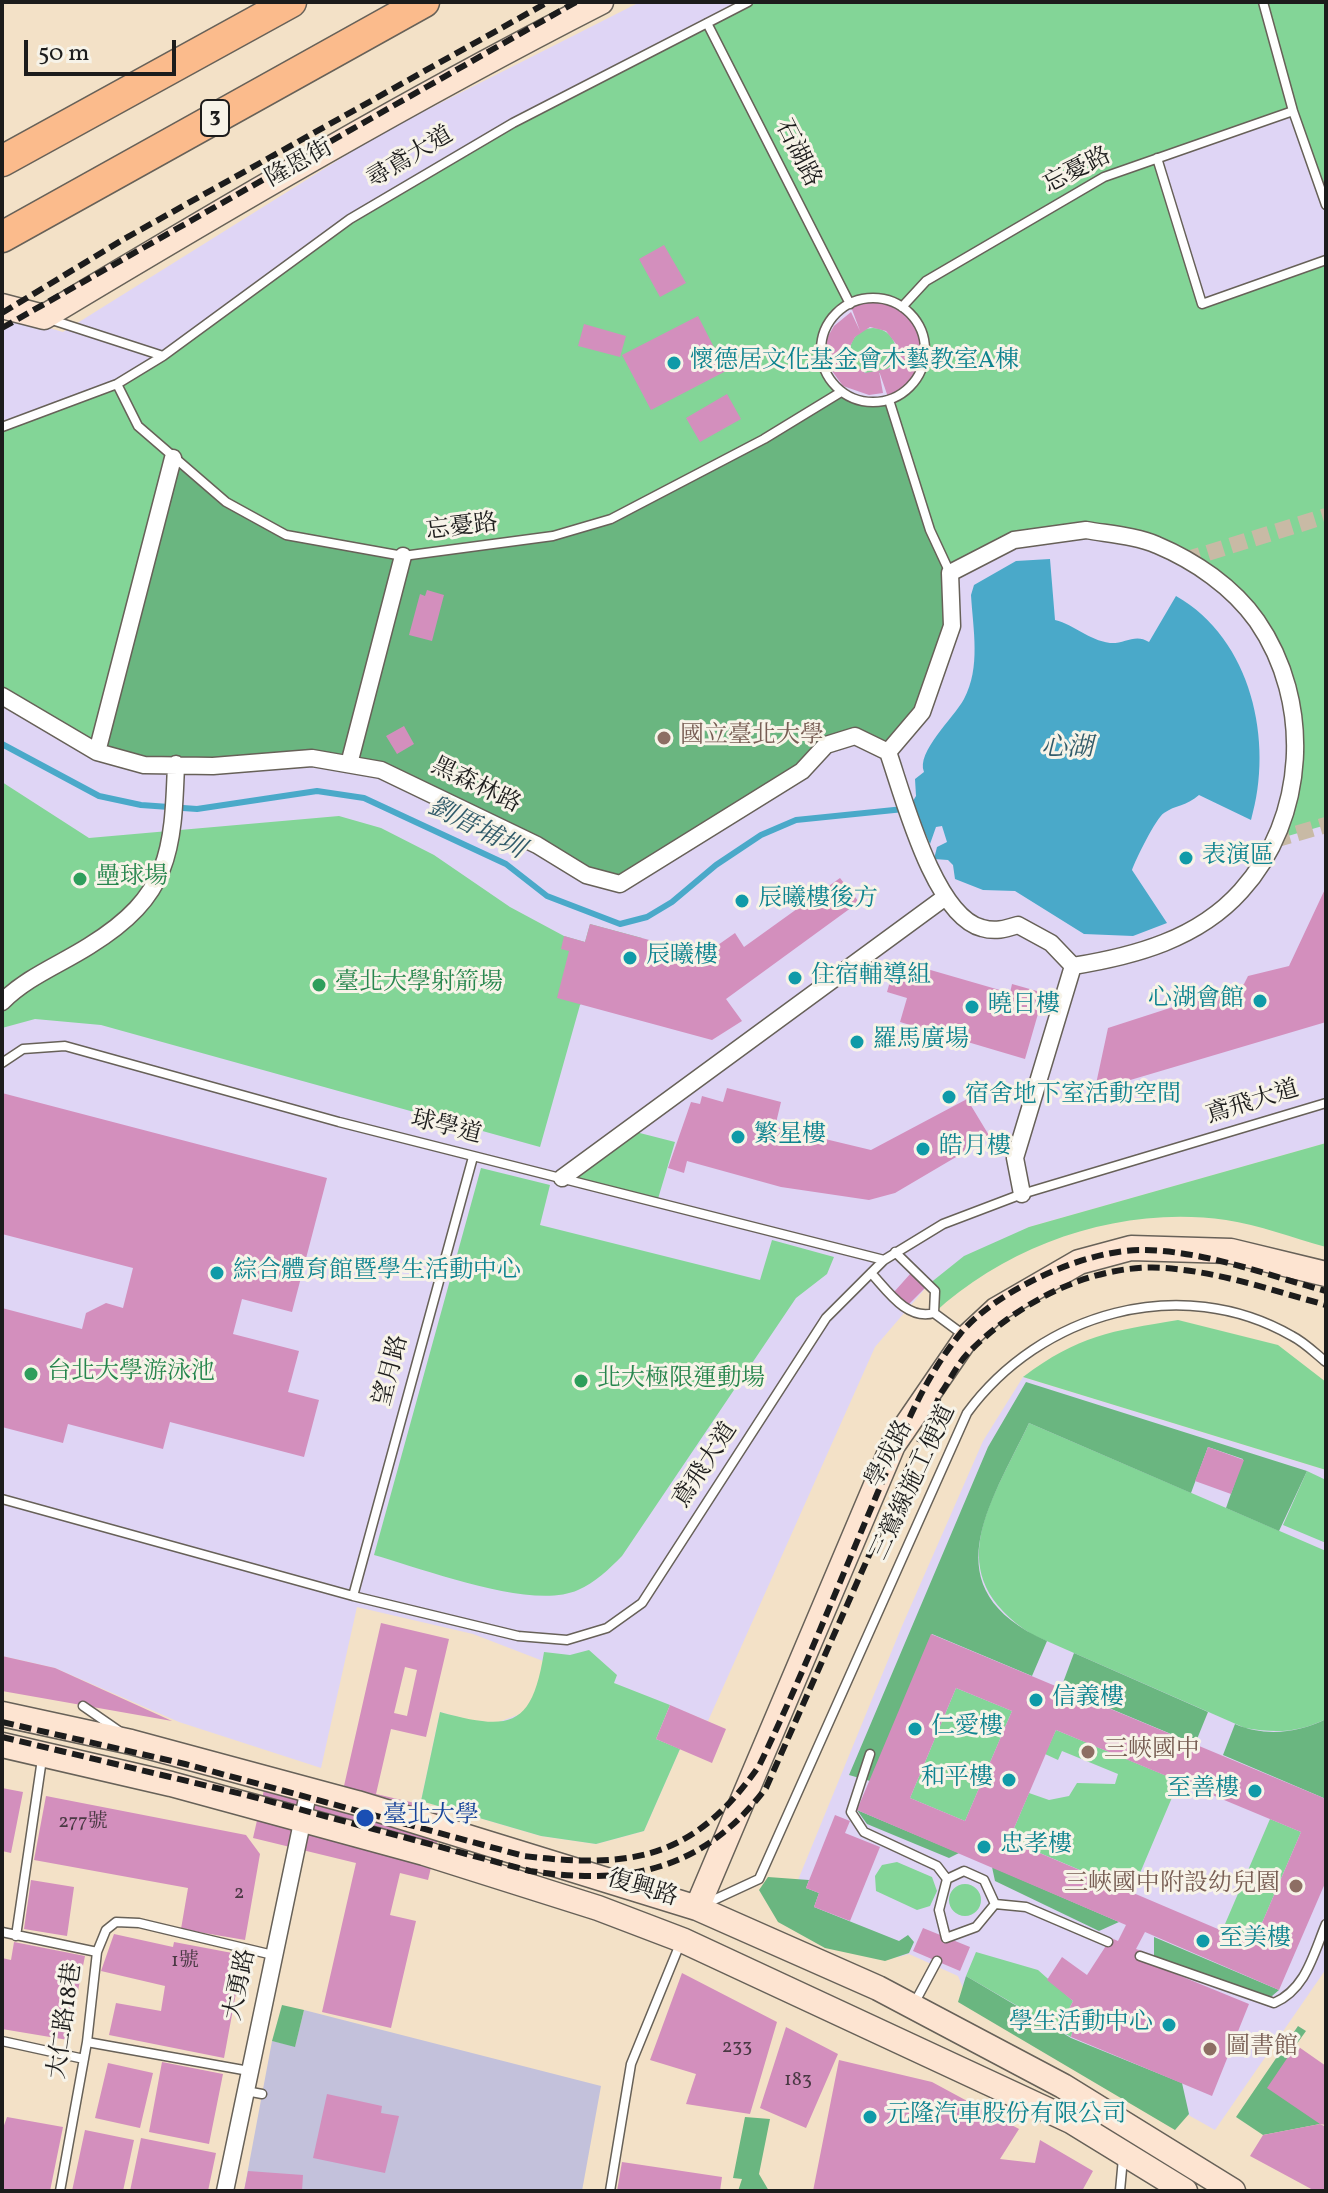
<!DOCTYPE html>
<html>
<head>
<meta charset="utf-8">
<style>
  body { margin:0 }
  #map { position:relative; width:1328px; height:2193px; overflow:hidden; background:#f3e1c7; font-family:Vollkorn,serif }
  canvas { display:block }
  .frame { position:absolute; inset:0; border:4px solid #1c1c1c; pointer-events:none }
  .scale { position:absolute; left:24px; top:40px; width:152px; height:36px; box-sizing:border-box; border:4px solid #1c1c1c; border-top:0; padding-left:10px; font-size:24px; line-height:28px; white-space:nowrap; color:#1c1c1c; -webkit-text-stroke:6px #f7f3e8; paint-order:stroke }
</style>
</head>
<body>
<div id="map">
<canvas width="1328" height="2193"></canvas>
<div class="frame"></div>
<div class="scale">50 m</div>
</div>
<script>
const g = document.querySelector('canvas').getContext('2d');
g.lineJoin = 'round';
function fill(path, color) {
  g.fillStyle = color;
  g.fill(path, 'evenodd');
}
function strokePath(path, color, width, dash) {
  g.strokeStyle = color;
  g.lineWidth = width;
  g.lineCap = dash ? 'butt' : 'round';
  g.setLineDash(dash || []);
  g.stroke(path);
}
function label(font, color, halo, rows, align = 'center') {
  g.font = font + ' Vollkorn,"Noto Serif TC",serif';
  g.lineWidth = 6;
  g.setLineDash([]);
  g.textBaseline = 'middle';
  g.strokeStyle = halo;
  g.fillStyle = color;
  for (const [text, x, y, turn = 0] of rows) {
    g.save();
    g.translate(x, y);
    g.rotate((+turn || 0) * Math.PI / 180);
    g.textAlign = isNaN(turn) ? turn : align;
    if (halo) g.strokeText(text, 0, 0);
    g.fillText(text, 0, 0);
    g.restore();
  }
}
const built = new Path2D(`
  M640 2H1326V1143L1029 1227 929 1284 875 1347 708 1721 670 1706 656 1739 680 1749 644 1831 596 1844 541 1836 421 1801 440 1712 477 1722 496 1723 523 1713 538 1689 543 1661 473 1634 357 1607 321 1768 179 1722 55 1668 2 1656V331L19 319 63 332 383 132Z
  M1023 1377 1326 1470V1969L1215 2130 963 1988 958 1976 909 1954 899 1957 789 1902 902 1626 983 1441Z`);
const industrial = new Path2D(`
  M304 2010 601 2086 582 2191H244L272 2041 295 2046Z`);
const green = new Path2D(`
  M748 2H1326V205L1293 112 1158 158 1202 304 1326 260V825L1274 840C1280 825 1287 810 1290 794 1294 780 1292 697 1287 685 1248 572 1132 506 1015 540 993 546 970 562 950 573L930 530 889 400C909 390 922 376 924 354 926 341 921 330 914 319 873 261 781 331 841 392L669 490 97 752 2 696V427L117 384 350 219 449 159Z
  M850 351a23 23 0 1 1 46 0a23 23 0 1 1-46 0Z
  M2 782 89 838 339 816 381 828 434 855 510 907 564 936 585 942 590 924 642 938 580 1005 540 1147 101 1025 35 1019 2 1028Z
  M628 1130 675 1142 657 1202 562 1178Z
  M1326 1143V1247C1293 1238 1259 1225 1226 1220 1122 1205 1010 1243 934 1313L937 1302 929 1284 964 1256 1029 1227Z
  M481 1168 550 1185 540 1225 760 1280 772 1240 834 1257 827 1274 796 1298 622 1556C609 1569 595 1583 578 1590 532 1611 424 1569 374 1555Z
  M1178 1320 1278 1345 1326 1382V1470L1023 1377C1079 1335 1111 1331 1178 1320Z
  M1029 1423 1326 1551V1719C1298 1733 1275 1733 1245 1728L1033 1635C936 1574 992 1502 1029 1423Z
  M1307 1471 1326 1480V1543L1283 1525Z
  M589 1650 617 1675 614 1683 670 1705 656 1739 680 1749 644 1831 596 1844 541 1836 421 1801 440 1712C510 1731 532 1728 544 1652L570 1655Z
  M956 1688 1012 1711 965 1821 910 1798Z
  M1056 1730 1179 1781 1132 1892 1009 1840 1029 1793 1049 1800 1069 1796 1077 1783 1115 1784 1118 1774 1062 1751 1058 1760 1045 1754Z
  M1270 1819 1301 1832 1253 1944 1222 1931Z
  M897 1862 932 1877 937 1891 930 1906 917 1910 876 1891 875 1876 882 1865Z
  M949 1900a16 16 0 1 1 32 0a16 16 0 1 1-32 0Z
  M976 1952 1038 1970 1073 2001 1069 2009 1077 2014 1071 2037 966 1976Z`);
const forest = new Path2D(`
  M841 392 856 399 889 400 950 573 952 626 922 712 888 752 855 736 826 745 620 884 349 764 213 766 97 752 173 458 226 502 286 535 403 556 478 549 611 519 669 490Z
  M1026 1382 1307 1471 1279 1531 1226 1508 1243 1459 1208 1447 1191 1493 1029 1423C990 1505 930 1589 1047 1641L1032 1676 932 1634 870 1781 849 1775 988 1447Z
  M1074 1653 1208 1712 1195 1744 1061 1688Z
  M1326 1719V1799L1223 1755 1235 1724C1265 1737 1298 1733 1326 1719Z
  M857 1810 959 1853 949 1858 867 1824Z
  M992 1867 1119 1922 1099 1931 995 1881Z
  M768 1877 809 1880 806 1888 819 1893 814 1907 899 1941 908 1935 914 1942 909 1953 885 1961 825 1948 778 1922 759 1890Z
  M1154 1937 1279 1990 1265 2002 1154 1959Z
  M966 1976 1071 2038 1182 2083 1189 2114 1175 2130 958 2002Z
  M282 2005 304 2010 295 2047 272 2041Z
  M1298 2026 1306 2031 1296 2045 1320 2124 1263 2135 1236 2117Z
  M745 2117 770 2119 759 2174 769 2191H738L742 2179 733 2178Z`);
const water = new Path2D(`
  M1050 559 1055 620C1075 625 1088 640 1110 643 1125 644 1135 633 1149 642L1176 596C1252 639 1274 742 1251 820L1199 795C1187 806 1175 805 1164 813 1156 818 1135 861 1132 870L1167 923 1133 936 1084 934 1015 891 983 890 955 879 953 865 948 860 934 859 937 847 947 842 942 826 936 827 930 844 915 810 908 809 916 796 915 779 924 772C916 752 953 719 964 699 981 667 973 630 971 595L974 585 1016 561Z`);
const stream = new Path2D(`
  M2 744 99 796 141 805 197 809 317 791 364 798 506 864 547 896 620 924 647 917 672 902 716 865 761 835 796 820 904 809`);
const building = new Path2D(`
  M664 245 686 283 660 297 639 259Z
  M872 298 902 307 922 333 923 365 904 392 889 400 879 371 883 393 869 395 843 386 827 364V338L834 326 851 312 860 331 850 304ZM870 327 886 331 896 344 897 353 891 368 865 373 850 361 849 348 855 337Z
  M698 316 726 371 651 410 622 355Z
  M584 324 626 336 620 357 578 346Z
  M727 394 741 419 700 442 686 418Z
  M427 590 444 595 432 641 409 635 420 594 425 596Z
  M404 726 414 744 397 754 386 736Z
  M840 878 859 902 726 999 742 1021 712 1040 557 998 569 951 561 949 564 936 585 942 590 924 690 951 689 957 698 959 735 933 744 947Z
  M1326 887V1022L1127 1081 1093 1098 1108 1028 1244 984 1248 976 1289 966Z
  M896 960 1010 993 1012 984 1044 993 1025 1059 900 1022 907 998 887 992Z
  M727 1088 781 1102 775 1127 871 1150 967 1099 990 1137 895 1193 869 1200 781 1187 687 1161 684 1173 668 1168 691 1102 700 1104 702 1096 723 1102Z
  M2 1093 327 1178 292 1312 242 1299 233 1334 299 1351 288 1392 319 1400 304 1457 170 1422 163 1449 68 1424 63 1443 2 1427V1308L82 1329 86 1313 106 1303 123 1308 133 1268 2 1234Z
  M911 1273 926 1287 907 1306 894 1292Z
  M1208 1447 1244 1460 1231 1494 1195 1481Z
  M381 1623 449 1639 426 1737 391 1729 376 1794 445 1810 428 1880 400 1873 390 1915 416 1921 391 2028 322 2012 356 1863 253 1838 269 1768 344 1786ZM405 1667 417 1670 407 1716 394 1713Z
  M931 1634 1326 1799V1881L1279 1990 1145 1932 1136 1949 1142 1951 1139 1959 1249 2004 1212 2096 1071 2037 1077 2014 1069 2009 1073 2001 1047 1980 1062 1957 1087 1975 1111 1938 1118 1941 1126 1925 857 1810ZM956 1688 1012 1711 965 1821 910 1798ZM1056 1730 1301 1832 1253 1944 1009 1840Z
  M2 1656 55 1668 172 1721 2 1691Z
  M670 1705 726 1729 712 1763 656 1739Z
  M2 1788 23 1792 11 1853 2 1851Z
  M46 1796 246 1835 260 1854 245 1940 181 1929 188 1888 34 1860Z
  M835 1815 850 1821 845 1833 880 1847 850 1921 814 1907 819 1893 806 1888Z
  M31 1880 74 1887 67 1936 24 1929Z
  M923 1928 970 1947 960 1971 913 1951Z
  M114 1934 173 1947 174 1942 243 1955 224 2058 109 2035 116 2003 161 2011 165 1986 101 1971Z
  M14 1942 85 1956 68 2040 2 2029V1958L11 1960Z
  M682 1973 777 2022 750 2114 686 2104 696 2074 650 2060Z
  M786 2027 838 2054 806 2128 760 2108Z
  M1296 2045 1326 2066V2125L1320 2124 1326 2127V2189L1315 2191 1250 2156 1263 2135 1320 2124 1267 2088Z
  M839 2060 932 2082 1019 2129 1000 2159 1035 2163 1040 2140 1093 2171 1082 2191H813Z
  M162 2062 223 2074 209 2144 149 2132Z
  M108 2063 153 2073 140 2128 95 2118Z
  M327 2094 382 2106 381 2113 399 2116 385 2173 313 2158Z
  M7 2117 63 2127 50 2191H2V2131Z
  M85 2130 134 2140 123 2191H72Z
  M141 2138 216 2153 208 2191H130Z
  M622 2162 722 2177 720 2191H617Z
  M248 2171 303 2175 302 2191H244Z`);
const streetTunnel = new Path2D(`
  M1185 560 1326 516
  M1274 840 1326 825`);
const lane = new Path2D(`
  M1263 2 1293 111 1326 205
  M707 23 850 304
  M1157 158 1202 304 1326 260
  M821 350a52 52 0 1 1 104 0a52 52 0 1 1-104 0Z
  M902 307 926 281 1104 177 1293 111
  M52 320 163 356
  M117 384 138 426 226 502 286 535 403 556 553 536 611 519 764 439 841 392
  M889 400 930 530 950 573
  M2 427 117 384 163 356 350 219 513 123 748 2
  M2 1063 23 1049 65 1046 339 1122 884 1260
  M895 1252 935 1291 934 1313
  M871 1273C887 1290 907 1321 934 1313L965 1336
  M2 1499 353 1596 518 1636 567 1640 607 1628 642 1603 826 1318 884 1260 943 1224 1022 1194 1326 1103
  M353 1596 473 1157
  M83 1706 122 1733
  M870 1754 851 1812 864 1832 937 1866 947 1879
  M964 1871 984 1880 995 1904 976 1927 946 1938 939 1910 947 1879Z
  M705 1904 759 1879 967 1413C1040 1313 1181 1272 1292 1336 1304 1342 1315 1353 1326 1362
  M995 1904 1026 1907 1108 1942
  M2 1932 97 1952 87 2042 60 2191
  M16 1936 42 1759
  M97 1952 106 1930 116 1922 139 1923 273 1955
  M1140 1956 1274 2003C1306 1989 1313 1955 1326 1924
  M915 2002 937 1961
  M2 2041 84 2059
  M87 2042 249 2071
  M246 2091 262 2094
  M610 2191 631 2064 680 1944
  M1120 2191 1123 2158`);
const street = new Path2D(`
  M1086 530C1109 534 1137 536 1157 545 1195 561 1233 587 1257 621 1313 702 1307 818 1241 891 1198 939 1135 956 1073 966L1051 943 1018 925C1005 929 995 932 982 928 934 916 903 795 888 752L922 712 952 626 950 573 1014 540Z
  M2 696 97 752 144 765 213 766 312 758 381 770 537 845 586 875 620 884 802 771 826 745 855 736 888 752
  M97 752 173 458
  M349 764 403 556
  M2 1002C27 977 59 965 89 946 170 896 173 852 176 764
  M562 1178 944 898
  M1022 1194 1015 1158 1073 966
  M225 2191 309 1789`);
const secondary = new Path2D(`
  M2 306 44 317C227 207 411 99 601 2
  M2 1714 131 1742 357 1803 697 1908 878 1988 1063 2086 1233 2191
  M2 1745 171 1784 424 1853 598 1908 682 1940 1071 2121 1185 2191
  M697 1908 893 1445 967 1337 996 1310 1079 1262 1131 1248 1231 1251 1326 1274`);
const highway = new Path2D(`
  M2 161 291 2
  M2 237 424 2`);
const rail = new Path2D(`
  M2 313 124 239 548 2
  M2 328 576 2
  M2 1722 185 1764 524 1856C632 1869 694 1859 759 1766 801 1679 837 1588 875 1499 899 1442 920 1383 960 1334 996 1290 1087 1249 1143 1250 1205 1251 1267 1275 1326 1291
  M2 1737 250 1796 530 1871C628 1886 704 1870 766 1788L941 1393C950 1380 958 1363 969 1352 1019 1302 1092 1263 1165 1268 1220 1272 1274 1291 1326 1305`);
const markers = [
  [674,363,8,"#0f9aa8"],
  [664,738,8,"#8d6e63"],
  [1186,858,8,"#0f9aa8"],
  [80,879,8,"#2e9e5b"],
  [742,901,8,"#0f9aa8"],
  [630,958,8,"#0f9aa8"],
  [795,978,8,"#0f9aa8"],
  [319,985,8,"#2e9e5b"],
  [1260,1001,8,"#0f9aa8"],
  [972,1007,8,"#0f9aa8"],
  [857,1042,8,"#0f9aa8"],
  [949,1097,8,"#0f9aa8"],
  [738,1137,8,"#0f9aa8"],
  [923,1149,8,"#0f9aa8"],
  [217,1273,8,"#0f9aa8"],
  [31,1374,8,"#2e9e5b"],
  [581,1381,8,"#2e9e5b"],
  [1036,1700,8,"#0f9aa8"],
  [915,1729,8,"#0f9aa8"],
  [1088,1752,8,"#8d6e63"],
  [1009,1780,8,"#0f9aa8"],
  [1255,1791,8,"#0f9aa8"],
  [365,1818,10,"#1a4fb4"],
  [984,1847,8,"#0f9aa8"],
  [1296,1886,8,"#8d6e63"],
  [1203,1941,8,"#0f9aa8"],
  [1169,2025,8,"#0f9aa8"],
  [1210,2049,8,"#8d6e63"],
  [870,2117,8,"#0f9aa8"]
];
const numberNames = [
  ["277號",83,1823],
  ["2",239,1894],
  ["1號",185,1962],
  ["233",737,2048],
  ["183",798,2081]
];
const shields = [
  [215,118,28]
];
const shieldNames = [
  ["3",215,118]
];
const streetNames = [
  ["石湖路",796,154,63],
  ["尋鳶大道",411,159,-31],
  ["隆恩街",300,165,-29],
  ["忘憂路",1078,172,-27],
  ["忘憂路",462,529,-7],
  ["黑森林路",475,787,26],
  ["鳶飛大道",1253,1104,-17],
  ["球學道",446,1129,14],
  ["望月路",393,1371,-75],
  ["學成路",891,1455,-62],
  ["鳶飛大道",707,1466,-57],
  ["三鶯線施工便道",915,1483,-65],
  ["復興路",642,1890,17],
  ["大勇路",242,1985,-78],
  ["大仁路18巷",67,2021,-82]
];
const cultureNames = [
  ["懷德居文化基金會木藝教室A棟",690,363],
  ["表演區",1202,858],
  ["辰曦樓後方",758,901],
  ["辰曦樓",646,958],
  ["住宿輔導組",811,978],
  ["心湖會館",1244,1001,"right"],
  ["曉日樓",988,1007],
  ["羅馬廣場",873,1042],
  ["宿舍地下室活動空間",965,1097],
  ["繁星樓",754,1137],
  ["皓月樓",939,1149],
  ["綜合體育館暨學生活動中心",233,1273],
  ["信義樓",1052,1700],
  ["仁愛樓",931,1729],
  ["和平樓",993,1780,"right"],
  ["至善樓",1239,1791,"right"],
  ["忠孝樓",1000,1847],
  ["至美樓",1219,1941],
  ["學生活動中心",1153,2025,"right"],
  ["元隆汽車股份有限公司",886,2117]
];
const educationNames = [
  ["國立臺北大學",680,738],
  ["三峽國中",1104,1752],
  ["三峽國中附設幼兒園",1280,1886,"right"],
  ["圖書館",1226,2049]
];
const leisureNames = [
  ["壘球場",96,879],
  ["臺北大學射箭場",335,985],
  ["台北大學游泳池",47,1374],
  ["北大極限運動場",597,1381]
];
const transitNames = [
  ["臺北大學",383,1818]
];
const waterNames = [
  ["心湖",1067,750],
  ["劉厝埔圳",475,830,27]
];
fill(built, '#dfd5f5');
fill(industrial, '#c3c1db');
fill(green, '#83d597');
fill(forest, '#6ab680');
fill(water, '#4aa9c9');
strokePath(stream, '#4aa9c9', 6);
fill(building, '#d38fbd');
strokePath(streetTunnel, '#c8baa5', 16, [16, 8]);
strokePath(lane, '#676158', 11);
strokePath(street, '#676158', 19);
strokePath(secondary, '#676158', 27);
strokePath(highway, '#676158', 33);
strokePath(lane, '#fff', 8);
strokePath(street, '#fff', 16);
strokePath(secondary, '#fde4d1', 24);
strokePath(highway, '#fbbb8c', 30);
strokePath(rail, '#1c1c1c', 6, [12, 6]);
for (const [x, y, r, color] of markers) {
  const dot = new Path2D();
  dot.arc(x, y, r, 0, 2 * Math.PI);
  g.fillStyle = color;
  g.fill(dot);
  strokePath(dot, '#f7f3e8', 3);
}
label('20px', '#4a3944', null, numberNames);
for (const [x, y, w] of shields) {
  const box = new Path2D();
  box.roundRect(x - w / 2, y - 18, w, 36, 6);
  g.fillStyle = '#f7f3e8';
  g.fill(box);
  strokePath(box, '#1c1c1c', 2);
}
label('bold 22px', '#1c1c1c', null, shieldNames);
label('24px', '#1c1c1c', '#f7f3e8', streetNames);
label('24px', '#0d838f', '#f7f3e8', cultureNames, 'left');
label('24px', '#785e54', '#f7f3e8', educationNames, 'left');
label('24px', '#27864d', '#f7f3e8', leisureNames, 'left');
label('24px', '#164399', '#f7f3e8', transitNames, 'left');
label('italic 26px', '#315b6a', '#f7f3e8', waterNames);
</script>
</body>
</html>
